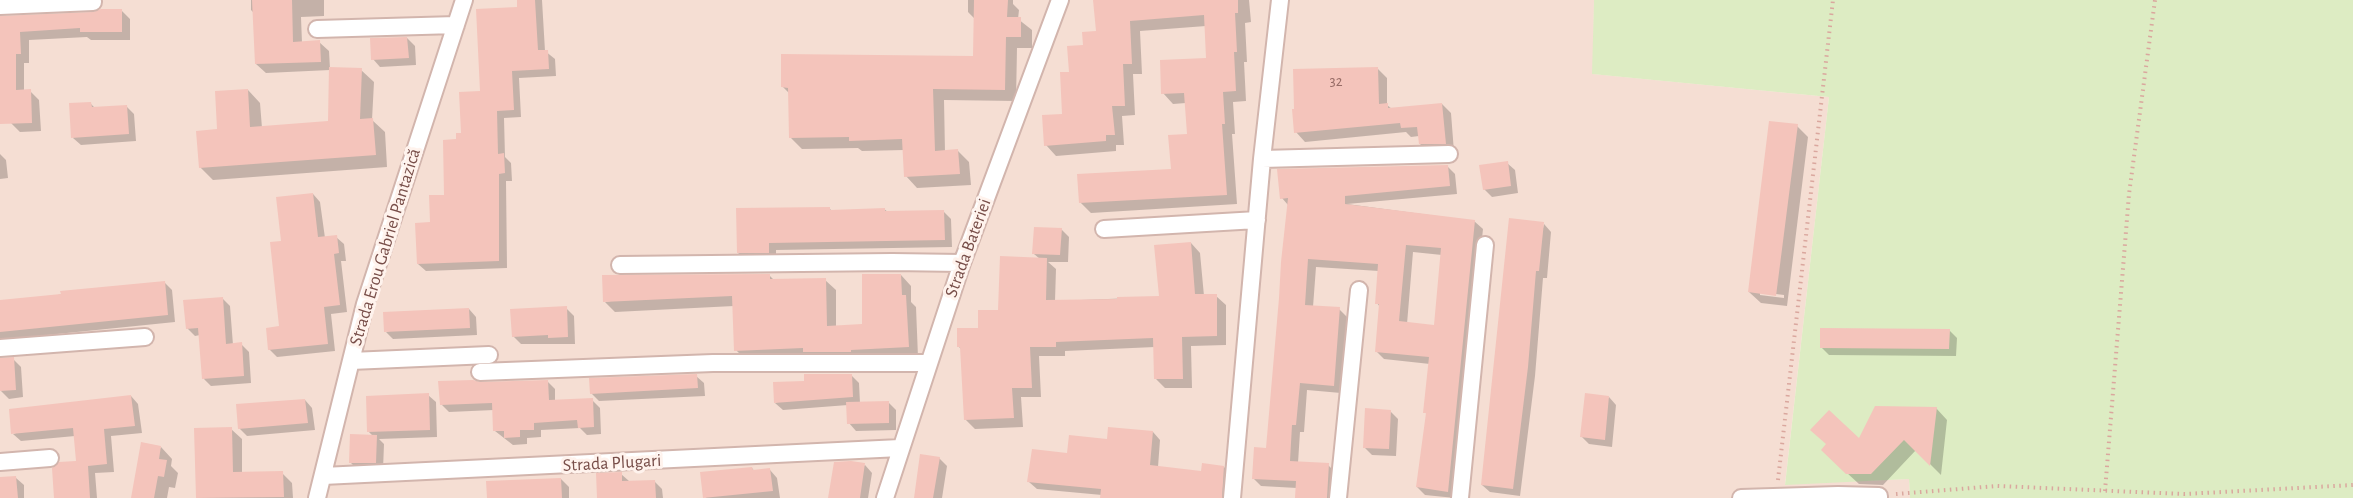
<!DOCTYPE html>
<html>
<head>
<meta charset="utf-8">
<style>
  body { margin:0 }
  canvas { display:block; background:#fdeee5 }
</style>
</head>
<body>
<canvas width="2353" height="498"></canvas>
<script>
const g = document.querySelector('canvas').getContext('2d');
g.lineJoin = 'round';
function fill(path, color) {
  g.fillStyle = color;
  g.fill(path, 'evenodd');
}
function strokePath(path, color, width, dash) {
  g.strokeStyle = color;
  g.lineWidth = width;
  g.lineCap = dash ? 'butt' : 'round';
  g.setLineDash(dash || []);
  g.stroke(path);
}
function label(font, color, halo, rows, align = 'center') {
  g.font = font + ' "Alegreya Sans",sans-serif';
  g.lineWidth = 6;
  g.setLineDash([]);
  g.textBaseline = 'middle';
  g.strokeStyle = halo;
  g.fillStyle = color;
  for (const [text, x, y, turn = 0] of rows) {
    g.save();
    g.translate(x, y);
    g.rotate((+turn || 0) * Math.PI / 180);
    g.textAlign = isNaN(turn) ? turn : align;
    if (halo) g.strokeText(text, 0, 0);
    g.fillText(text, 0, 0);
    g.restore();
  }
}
const residential = new Path2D(`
  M0 0H1594L1593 74 1829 97 1785 484 1909 479 1910 498H0Z`);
const green = new Path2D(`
  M1594 0H2353V498H1910L1909 479 1785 485 1829 97 1592 74Z`);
const shadow = new Path2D(`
  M251 0H324V16L301 17 302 43 319 42 329 51 330 69 361 70 374 82 372 120 385 132 387 167 213 180 200 167 219 131 248 90 260 103 262 128 329 123 330 70 266 73 256 64 254 13 251 10Z
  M518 0H542L545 51 555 59 556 76 519 78 521 117 504 118 505 157 511 163 512 181H506L507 268 426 271 418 264 432 223 445 196 458 141 518 9Z
  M968 0H1013V4L1019 10 1018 19 1032 30V48H1017L1016 101 944 100 945 152 958 151 969 162 971 185 917 188 906 176 904 150 862 151 858 148 802 149 791 138 790 94 783 87 975 58V19L968 12Z
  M1094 0H1249L1251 22 1245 23 1247 62H1244L1246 101 1233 102 1235 134H1232L1237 204 1091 213 1080 202 1173 170 1188 135 1186 103 1173 104 1163 93 1208 59 1206 26 1140 31 1142 74H1133L1135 115 1122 116 1124 145H1116V151L1056 156 1046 145 1064 116 1070 73 1085 46 1097 32Z
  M121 10 130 19V40H91L87 37 29 40V63H24V91H30L39 100 41 131 20 132 11 123 0 120V17L94 14Z
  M407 38 415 46 416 65 380 67 373 59Z
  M1378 69 1387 78V105L1392 109 1442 104 1451 113 1454 152 1429 153 1420 144 1419 136 1411 137 1406 132 1305 142 1296 132Z
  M90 103 96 109 127 107 134 114 136 141 81 145 73 138Z
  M1797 126 1808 137 1787 306 1761 303 1749 292ZM1760 292 1784 295V298L1760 295Z
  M0 154 6 160 8 178 0 179Z
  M1507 163 1515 170 1518 193 1492 197 1484 189Z
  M1447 166 1455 174 1457 194 1347 204 1474 221 1483 229 1455 498 1425 495 1417 487 1427 415 1425 412 1430 364 1384 359 1376 351 1380 307 1377 303 1379 271 1316 267 1313 307 1339 309 1347 317 1341 393 1307 390 1304 432H1300L1298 463 1328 465 1336 473 1335 498H1297V488L1261 486 1253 478 1268 449 1288 205 1282 198ZM1413 252 1442 255 1435 326 1407 324Z
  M313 194 320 202 325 238 336 237 344 244 346 261H341L347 312 331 314 335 351 277 357 269 349 281 328 282 242Z
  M830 209 832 211 884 209 888 212 943 211 951 219 952 247 776 250V260H746L738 253Z
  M1544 224 1551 232 1547 278H1543L1535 376 1520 496 1490 492 1482 485Z
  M1061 229 1069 237 1068 262H1048L1056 269 1055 301 1160 297 1191 243 1200 253 1204 296H1216L1226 305V345L1191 346 1192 388H1165L1156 379 1155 347 1065 351V356H1039L1041 397H1021L1023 427 975 429 965 419 962 350 958 346 1000 311 1040 259 1034 254Z
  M769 275 774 280H825L836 290V327L864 326 901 275 911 286V302L916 307 918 357 746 360 736 350 734 306 615 312 605 302Z
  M164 282 172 290 175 322 18 338 19 344 0 342V302Z
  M222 298 230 306 233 345 241 344 249 352 251 383 211 386 204 379 200 335 195 336 187 328Z
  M566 308 574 316 575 344H521L513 336Z
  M469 309 476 317 477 335 393 339 386 332Z
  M1949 330 1957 338 1956 356 1829 355 1821 347Z
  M0 359H13L21 367 23 397 9 399 1 391Z
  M851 375 859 383 860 403 888 402 896 410V430L856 431 849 423 848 405 783 410 775 403Z
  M696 376 704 383 705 396 599 401 591 393Z
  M547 381 555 389V401L592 400 600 408 601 434 587 435 580 428 541 430V437L527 438V444L513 445 495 431 494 410 449 412 441 404 480 384Z
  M428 395 436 402 437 437 379 439 384 444 383 470H358L350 462 373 436 368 431Z
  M131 396 138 404 142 433 111 436 114 472 95 473 97 498H57L77 462 75 436 21 441 13 434Z
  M1609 397 1616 405 1612 447 1589 444 1582 437Z
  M305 400 312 408 315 430 247 436 239 428Z
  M1936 408 1947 420 1941 475 1916 450 1883 485 1859 484 1834 461 1827 445 1859 441Z
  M1390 411 1398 419 1396 456 1372 455 1364 447Z
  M231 429 242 439V473H282L292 483 293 498H197L196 430Z
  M1153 432 1160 440 1158 467 1202 472 1224 467 1231 475 1230 498H1102V495L1037 489 1029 482 1069 455 1108 440Z
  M161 447 172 459 171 466 178 473 175 488 169 487 167 498H133Z
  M939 458 947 466 942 498H915Z
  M865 465 872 473 868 498H829Z
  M752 468 755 472 770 470 777 478 780 498H705Z
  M621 474 629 481H654L662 489 663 498H599Z
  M16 478 24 485V498H0V479Z
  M561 479 569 487V498H488Z`);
const building = new Path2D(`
  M252 0H292L293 42 320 40 321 62 255 64Z
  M517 0H535L538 50H548L549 69 512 71 514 110 497 111 498 154 504 153 505 173 499 174V261L417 264 415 223 430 222 429 195H444L443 140 456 139V133H461L459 92 480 91 476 9 517 7Z
  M974 0H1008L1007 17H1021V37H1006L1005 90 933 89 935 151 958 149 960 174 904 177 902 139 849 141V137L789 138 788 88 781 87V54L973 56Z
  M1093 0H1238V13H1235L1237 52H1234L1236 91 1223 92 1225 124H1222L1227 195 1079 203 1077 174 1171 169 1168 135 1187 134 1184 93 1161 94 1160 60 1206 58 1204 15 1130 21 1132 64H1123L1125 106H1112L1115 135H1106V141L1044 146 1042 115 1062 114 1060 72H1069L1067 46 1083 45 1082 32 1096 31Z
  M101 9H122V32H80V28L20 32 21 54H16V90L31 89 32 123 0 124V16L93 12Z
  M407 37 409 58 371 60 370 38Z
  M329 67 362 68 360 119 373 118 376 155 199 168 196 131 217 129 215 91 248 89 250 127 328 121Z
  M1378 67 1379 104 1388 103V108L1442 103 1446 144H1419L1417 127 1401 128 1400 123 1294 133 1292 109H1294L1293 69Z
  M91 102 92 107 127 105 129 134 71 138 69 103Z
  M1769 121 1798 124 1776 296 1748 292Z
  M1508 161 1511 186 1483 190 1479 165Z
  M1448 165 1450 186 1345 196V204L1475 220 1448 492 1416 487 1426 413H1423L1429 357 1375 352 1379 304H1375L1378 264 1308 259 1305 305 1340 307 1334 386 1300 383 1296 425H1292L1290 461 1329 463 1327 498H1295L1296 481 1252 479 1254 447 1266 448 1279 298 1281 262 1288 198 1280 199 1277 169ZM1406 245 1441 248 1434 325 1399 321Z
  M313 193 318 237 337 235 339 253 334 254 340 305 324 307 328 344 268 350 266 328 279 326 270 242 281 241 276 197Z
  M830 207V210L885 208V211L944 210 945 240 769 243V253H737L736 208Z
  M1509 218 1544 222 1539 271H1536L1528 367 1513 489 1481 485Z
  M1034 227 1062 228 1060 255 1032 254Z
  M1191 242 1195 294H1217V336L1182 337 1183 379H1154L1153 338 1056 342V347H1030L1032 388H1012L1014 418 964 420 960 347H957V328H978V310H998L1000 256 1047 258 1046 300 1117 299V297L1159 296 1154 245Z
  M770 274V279L826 278 827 326 862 324V274H901L902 295H906L909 347 851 350V352H803V348L734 351 732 296 603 302 602 275Z
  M165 281 168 315 0 332V300L61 294 60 291Z
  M223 297 226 344 242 342 244 376 202 379 198 328 186 329 183 300Z
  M567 306 568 337 548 338V335L512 337 510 309Z
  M469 308 470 328 384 332 383 312Z
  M1820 328 1950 329 1949 349 1820 348Z
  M14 357 16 390 0 391V358Z
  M697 374 698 388 590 394 589 378Z
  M804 374H852L853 397 774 403 773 382 804 381Z
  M473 380 480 382 548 380 549 400 593 398 594 427 578 428 577 420 534 423V430H520V437L504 438V431H493L492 403 440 405 438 381Z
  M429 393 430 430 367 432 366 396Z
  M1585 393 1609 396 1605 440 1580 437Z
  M131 395 135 426 104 429 107 464 88 466 90 498H54L52 468 59 462 76 461 73 428 11 434 9 409Z
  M305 399 308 423 238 429 236 404Z
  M889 401V423L847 424 846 402Z
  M1875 406 1937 407 1930 466 1904 440 1871 474H1846L1821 450 1826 444 1810 430 1829 410 1859 438Z
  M1365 408 1391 410 1389 449 1363 448Z
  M232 427 233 472 283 471 284 497 196 498 194 428Z
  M1108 427 1153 431 1150 465 1201 471 1202 463 1224 466 1222 498H1100L1101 489 1027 482 1032 449 1067 453 1069 435 1107 439Z
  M350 434 377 435 376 463H349Z
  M141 442 161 446 159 459 167 460 164 477 158 476 154 498H131Z
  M920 454 940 457 933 498H914Z
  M851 461 865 463 860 498H828L834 462Z
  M752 467 753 470 770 468 773 491 703 498 700 472Z
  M622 472V481L655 480 656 498H597L596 473Z
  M16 476 18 498H0V477Z
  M561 478 562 498H487L486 481Z`);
const path = new Path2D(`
  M1778 480 1833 0
  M2105 491 2129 194 2155 0
  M1896 494 1997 486 2185 494 2353 485`);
const street = new Path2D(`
  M0 6 93 2
  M317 29 456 25
  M1262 159 1449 154
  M1104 229 1257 220
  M620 265 892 262 962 263
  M0 348 145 337
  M351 361 489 355
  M480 372 713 363H928
  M0 462 50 458
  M323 476 900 448
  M317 498 365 304 464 0
  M885 498 962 263 1060 0
  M1232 498 1262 159 1280 0
  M1338 498 1359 290
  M1460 498 1485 245
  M1741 498 1838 495 1879 496V498`);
const numberNames = [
  ["32",1336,81]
];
const streetNames = [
  ["Strada Erou Gabriel Pantazică",385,247,-73],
  ["Strada Bateriei",968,248,-70],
  ["Strada Plugari",612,463,-3]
];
fill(residential, '#f5ded3');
fill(green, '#ddecc3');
fill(shadow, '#0003');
fill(building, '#f4c4bb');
strokePath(street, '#d2b5ad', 20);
strokePath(path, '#daa79e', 4, [1.5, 4.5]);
strokePath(street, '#fff', 16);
label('15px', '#976c66', null, numberNames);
label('18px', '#784e49', '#fff3ed', streetNames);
</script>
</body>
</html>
